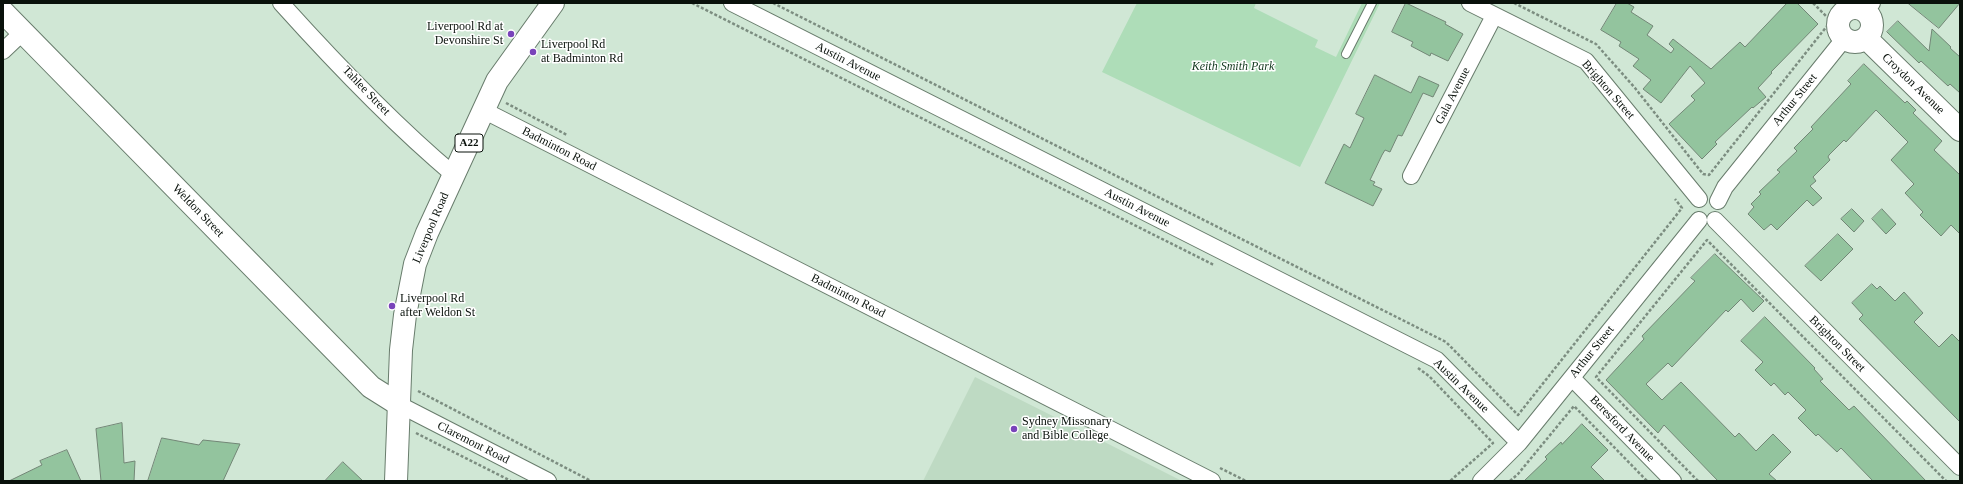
<!DOCTYPE html>
<html>
<head>
<meta charset="utf-8">
<style>
  body { margin:0 }
  #map { position:relative; width:1963px; height:484px; overflow:hidden; background:#d0e7d5; font-family:Georgia,serif }
  canvas { display:block }
  .frame { position:absolute; inset:0; border:4px solid #09110b; pointer-events:none }
</style>
</head>
<body>
<div id="map">
<canvas width="1963" height="484"></canvas>
<div class="frame"></div>
</div>
<script>
const g = document.querySelector('canvas').getContext('2d');
g.lineJoin = 'round';
function fill(path, color) {
  g.fillStyle = color;
  g.fill(path, 'evenodd');
}
function strokePath(path, color, width, dash) {
  g.strokeStyle = color;
  g.lineWidth = width;
  g.lineCap = dash ? 'butt' : 'round';
  g.setLineDash(dash || []);
  g.stroke(path);
}
function label(font, color, halo, rows, align = 'center') {
  g.font = font + ' Georgia,serif';
  g.lineWidth = 3;
  g.setLineDash([]);
  g.textBaseline = 'middle';
  g.strokeStyle = halo;
  g.fillStyle = color;
  for (const [text, x, y, turn = 0] of rows) {
    g.save();
    g.translate(x, y);
    g.rotate((+turn || 0) * Math.PI / 180);
    g.textAlign = isNaN(turn) ? turn : align;
    if (halo) g.strokeText(text, 0, 0);
    g.fillText(text, 0, 0);
    g.restore();
  }
}
const built = new Path2D(`
  M975 377 1182 481H923Z`);
const green = new Path2D(`
  M1137 3H1256L1254 8 1318 40 1315 47 1336 57 1362 3H1380L1300 167 1102 72Z`);
const building = new Path2D(`
  M1406 3 1446 22 1445 24 1463 34 1448 61 1431 53 1430 56 1411 46 1413 42 1392 32Z
  M1617 3H1627L1634 7 1631 12 1653 26 1647 35 1671 53 1674 49 1669 44 1673 39 1711 69 1740 42 1745 47 1787 3H1797L1818 24 1771 72 1772 73 1758 88 1766 97 1753 108 1752 107 1715 142 1717 144 1702 159 1669 124 1695 100 1691 96 1705 83 1690 66 1661 103 1643 89 1651 80 1633 66 1639 59 1619 46 1621 42 1601 30Z
  M1908 3H1960L1939 28Z
  M1898 21 1929 51 1932 29 1951 47 1950 48 1960 57V93L1950 84 1948 86 1921 61 1919 63 1887 32Z
  M1864 64 1905 103 1907 101 1916 110 1913 113 1942 141 1934 150 1960 175V234L1951 225 1941 236 1920 215 1923 212 1905 193 1914 184 1891 160 1908 142 1876 110 1846 142 1844 140 1829 155 1828 157 1830 160 1813 177 1816 181 1810 186 1822 198 1813 206 1807 200 1777 230 1771 224 1764 230 1748 214 1754 207 1751 204 1761 194 1759 192 1780 172 1777 170 1797 151 1794 148 1813 129 1811 127 1851 84 1848 81Z
  M1375 75 1411 93 1419 76 1439 85 1433 97 1423 93 1402 136 1398 135 1390 152 1385 150 1382 155 1370 180 1375 182 1373 185 1382 189 1373 206 1325 183 1344 144 1350 148 1364 118 1356 114Z
  M1852 209 1864 221 1854 232 1841 219Z
  M1882 209 1896 224 1886 234 1872 219Z
  M1838 234 1853 249 1821 281 1805 266Z
  M1715 254 1764 301 1753 312 1741 299 1728 312 1726 310 1672 367 1668 363 1646 384 1662 400 1681 382 1735 437 1739 433 1756 451 1773 434 1791 452 1769 474 1777 481H1718L1664 425 1658 433 1606 380 1644 339 1642 336 1695 281 1691 278Z
  M1872 284 1877 289 1880 286 1895 301 1904 292 1923 313 1914 322 1939 347 1952 334 1960 342V422L1859 319 1863 315 1852 303Z
  M1765 317 1815 368 1814 369 1823 379 1820 381 1849 410 1854 406 1926 481H1873L1841 448 1837 452 1818 434 1816 436 1798 418 1806 410 1788 392 1785 395 1774 383 1771 386 1755 370 1763 362 1741 341Z
  M122 423 124 463 135 461 134 481H101L96 429Z
  M1582 424 1608 450 1591 467 1605 481H1524L1547 459 1545 457 1561 442 1562 444Z
  M162 438 199 445 203 440 240 444 223 481H148Z
  M67 450 81 481H9L42 465 40 461Z
  M343 462 363 481H325Z`);
const path = new Path2D(`
  M692 3 1214 265
  M773 3 1446 342 1518 415 1682 208 1675 199
  M1514 3 1596 44 1635 88 1703 174 1709 175 1831 21 1813 3
  M506 103 567 135
  M1418 368 1429 376 1493 443 1450 481
  M418 391 591 481
  M416 433 511 481
  M1220 468 1246 481
  M1510 481 1518 474 1574 406 1647 481
  M1698 481 1596 377 1707 240 1946 481`);
const lane = new Path2D(`
  M1346 54 1372 3`);
const street = new Path2D(`
  M281 3C335 63 392 123 454 175
  M732 3 1437 360 1519 443
  M1470 3 1586 61 1699 199
  M1866 11 1872 3
  M3 51 23 32
  M483 110 1212 481
  M1411 176 1494 16
  M1718 201 1725 187 1844 39
  M1715 220 1960 467
  M1572 378 1673 481
  M398 404 548 481
  M1481 481 1519 443 1699 220`);
const secondary = new Path2D(`
  M1838 25a17 17 0 1 1 34 0a17 17 0 1 1-34 0Z
  M3 12 371 387 398 404
  M1866 38 1960 130`);
const highway = new Path2D(`
  M396 481 401 350 405 315 415 264 427 233 497 81 553 3`);
const markers = [
  [511,34,4,"#7943ba"],
  [533,52,4,"#7943ba"],
  [392,306,4,"#7943ba"],
  [1014,429,4,"#7943ba"]
];
const shields = [
  [469,143,28]
];
const shieldNames = [
  ["A22",469,143]
];
const poiNames = [
  ["Liverpool Rd at",503,27,"right"],
  ["Devonshire St",503,41,"right"],
  ["Liverpool Rd",541,45],
  ["at Badminton Rd",541,59],
  ["Liverpool Rd",400,299],
  ["after Weldon St",400,313],
  ["Sydney Missonary",1022,422],
  ["and Bible College",1022,436]
];
const streetNames = [
  ["Austin Avenue",848,62,27],
  ["Croydon Avenue",1913,84,44],
  ["Brighton Street",1608,90,49],
  ["Tahlee Street",366,91,46],
  ["Gala Avenue",1453,96,-63],
  ["Arthur Street",1795,100,-51],
  ["Badminton Road",559,149,27],
  ["Austin Avenue",1137,208,27],
  ["Weldon Street",198,211,46],
  ["Liverpool Road",431,228,-67],
  ["Badminton Road",848,296,27],
  ["Brighton Street",1837,344,45],
  ["Arthur Street",1592,352,-51],
  ["Austin Avenue",1461,386,44],
  ["Beresford Avenue",1622,429,46],
  ["Claremont Road",473,443,27]
];
const parkNames = [
  ["Keith Smith Park",1233,67]
];
fill(built, '#bedac3');
fill(green, '#aeddb8');
fill(building, '#93c49e');
strokePath(building, '#728676', 1);
strokePath(lane, '#687c6c', 10);
strokePath(street, '#687c6c', 18);
strokePath(secondary, '#687c6c', 24);
strokePath(highway, '#687c6c', 24);
strokePath(path, '#7c8d80', 2.5, [3, 2]);
strokePath(lane, '#fff', 8);
strokePath(street, '#fff', 16);
strokePath(secondary, '#fff', 22);
strokePath(highway, '#fff', 22);
for (const [x, y, r, color] of markers) {
  const dot = new Path2D();
  dot.arc(x, y, r, 0, 2 * Math.PI);
  g.fillStyle = color;
  g.fill(dot);
  strokePath(dot, '#fff', 1.5);
}
for (const [x, y, w] of shields) {
  const box = new Path2D();
  box.roundRect(x - w / 2, y - 9, w, 18, 3);
  g.fillStyle = '#fff';
  g.fill(box);
  strokePath(box, '#09110b', 1);
}
label('bold 11px', '#09110b', null, shieldNames);
label('12px', '#09110b', '#fff', poiNames, 'left');
label('12px', '#09110b', '#fff', streetNames);
label('italic 12px', '#10361c', '#fff', parkNames);
</script>
</body>
</html>
